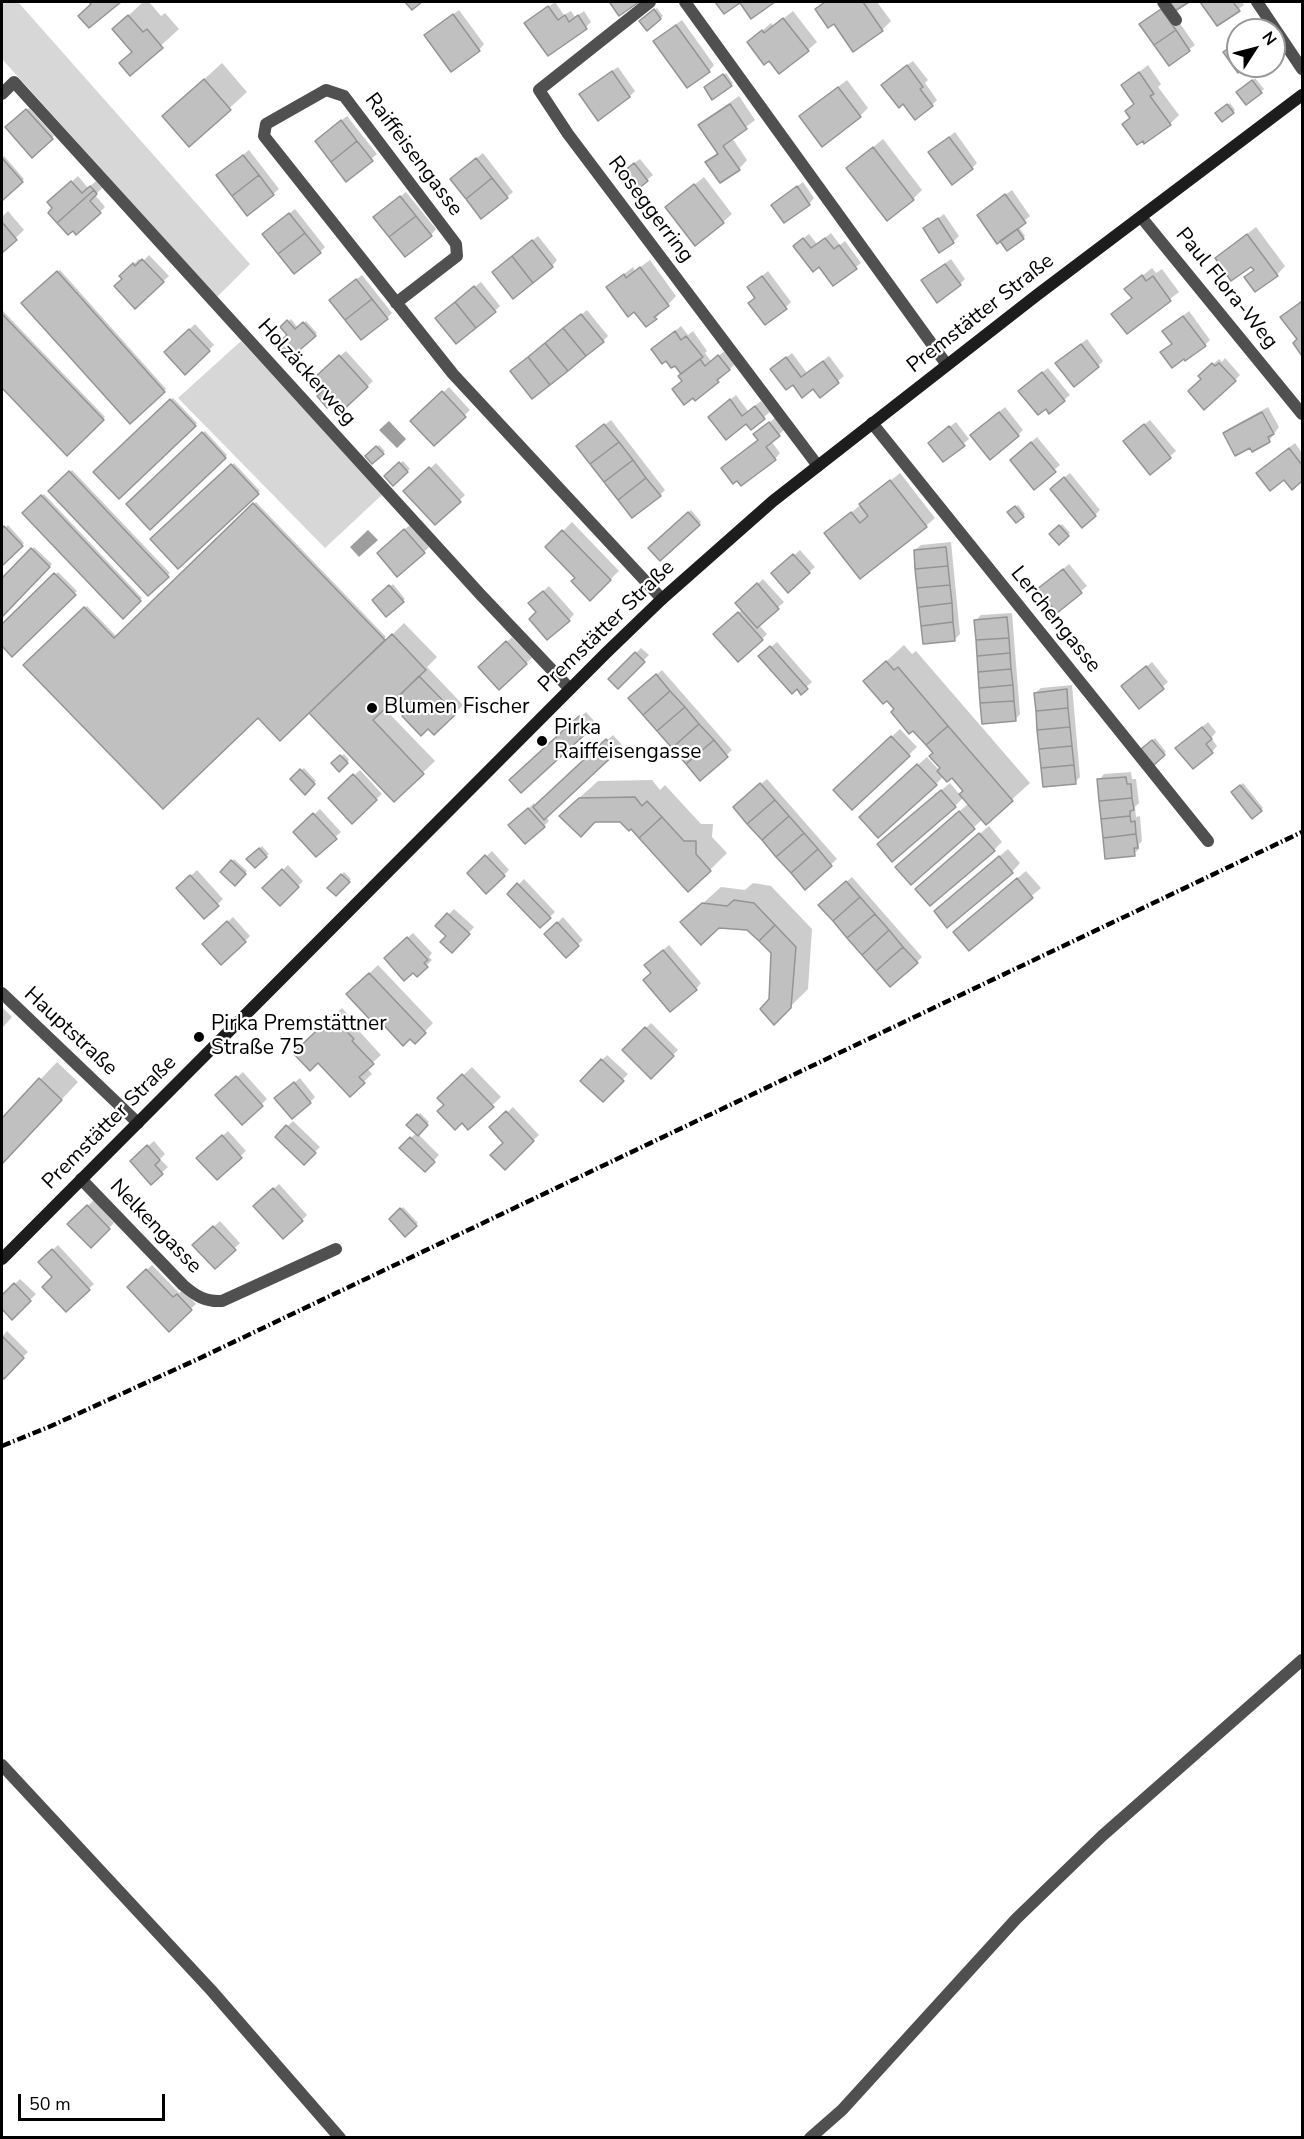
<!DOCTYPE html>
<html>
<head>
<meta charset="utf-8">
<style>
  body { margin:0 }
  #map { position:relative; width:1304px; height:2139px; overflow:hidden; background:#fff; font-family:"Nunito Sans",sans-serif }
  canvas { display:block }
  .frame { position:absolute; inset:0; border:3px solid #000; pointer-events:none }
  .north { position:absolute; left:1226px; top:18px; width:60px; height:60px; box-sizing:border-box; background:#fff; border:2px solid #999; border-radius:50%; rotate:54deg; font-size:16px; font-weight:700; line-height:24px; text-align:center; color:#000 }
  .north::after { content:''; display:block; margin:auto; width:21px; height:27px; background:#000; clip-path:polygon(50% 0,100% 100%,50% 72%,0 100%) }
  .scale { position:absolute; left:18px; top:2094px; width:147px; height:27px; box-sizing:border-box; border:3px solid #000; border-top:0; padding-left:8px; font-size:18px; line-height:21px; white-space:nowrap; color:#000; -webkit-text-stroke:4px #fff; paint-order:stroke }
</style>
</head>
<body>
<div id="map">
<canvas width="1304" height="2139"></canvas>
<div class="frame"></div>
<div class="north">N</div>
<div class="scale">50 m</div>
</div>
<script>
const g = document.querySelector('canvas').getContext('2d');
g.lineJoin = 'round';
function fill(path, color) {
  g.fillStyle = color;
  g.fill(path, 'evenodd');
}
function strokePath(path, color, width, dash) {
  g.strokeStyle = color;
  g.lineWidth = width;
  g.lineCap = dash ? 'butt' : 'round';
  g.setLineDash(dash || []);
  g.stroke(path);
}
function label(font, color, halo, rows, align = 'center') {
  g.font = font + ' "Nunito Sans",sans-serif';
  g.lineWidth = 4.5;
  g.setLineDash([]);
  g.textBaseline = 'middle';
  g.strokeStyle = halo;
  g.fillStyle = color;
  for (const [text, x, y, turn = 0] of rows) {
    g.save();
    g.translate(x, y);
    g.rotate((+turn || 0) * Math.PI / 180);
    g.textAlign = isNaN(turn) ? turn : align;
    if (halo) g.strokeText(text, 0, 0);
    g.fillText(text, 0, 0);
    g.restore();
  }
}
const green = new Path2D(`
  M2 2H18L250 264 217 297 2 59Z
  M241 341 383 494 325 548 178 398Z`);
const water = new Path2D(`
  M389 421 406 439 397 448 379 430Z
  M368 530 378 540 359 557 350 547Z`);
const shadow = new Path2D(`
  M143 2H149L161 16 165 13 179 29 130 74 121 63 133 51 114 29Z
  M555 2 564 15 571 11 575 17 584 11 591 22 586 27 530 21Z
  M824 2H877L891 21 882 30 854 50 834 22 817 9Z
  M1202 2H1242L1244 5 1217 24Z
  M1167 5 1195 45 1169 64 1147 19Z
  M657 8 663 16 647 29 641 21Z
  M459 10 484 44 479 50 432 30Z
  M793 11 817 42 808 50 770 59 749 42 771 23 774 26Z
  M682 20 714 65 709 71 660 36Z
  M1258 24 1262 30H1249Z
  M913 61 928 80 925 83 937 100 932 105 903 102 888 79Z
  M222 63 247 92 189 145 164 116Z
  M1148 65 1161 84 1158 87 1179 115 1170 124 1127 111 1135 103 1123 85Z
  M618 67 635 91 630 96 586 89Z
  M726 73 733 83 731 85H708Z
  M1255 78 1264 89 1246 103 1240 90Z
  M847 80 868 108 860 116H801Z
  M739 96 755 120 732 138 747 160 739 169 707 162 718 152 700 125 709 117Z
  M1230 103 1235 110 1233 112 1219 111Z
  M29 108 54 136 32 156 7 127Z
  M347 116 377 154 347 179 322 136Z
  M955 132 977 163 972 168 930 152Z
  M883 139 922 190 913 199 848 168Z
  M249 150 279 189 273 194 224 170Z
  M483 153 513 192 482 217 457 174Z
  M4 156 24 179 3 198 2 196V158Z
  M640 159 653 175 647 180 626 169Z
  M78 176 88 188 96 181 102 188 95 195 105 207 100 212 54 208 55 197Z
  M704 177 732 214 723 222 667 207Z
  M803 182 814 198 809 204 778 200Z
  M1012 190 1030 216 1018 226 1025 236 1023 238 984 210Z
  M406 192 436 229 431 235 381 212Z
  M295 209 325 247 320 252 270 229Z
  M8 211 24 230 2 251V214L3 216Z
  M944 214 959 236 953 242 925 228Z
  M1256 227 1285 266 1277 275 1246 277 1254 269 1251 264 1217 258Z
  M831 233 840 245 845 241 861 263 834 284 801 240 809 234 817 244Z
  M538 236 557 260 552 266 499 267Z
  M149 255 169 276 135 307 121 276 139 259 142 262Z
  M951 259 965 279 960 284 929 275Z
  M650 260 676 296 656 318 635 310 608 287 633 267 635 271Z
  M1152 268 1156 273 1162 269 1179 292 1127 332 1113 314 1133 297 1126 289Z
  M60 270 166 389 130 422 23 303Z
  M768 271 791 302 786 307 757 297 749 287Z
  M362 275 392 313 387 318 337 295Z
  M481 282 500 306 495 311 442 312Z
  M1302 300V353L1295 343 1299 339 1282 317Z
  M2 310 105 417 67 454 2 385Z
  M587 310 608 336 603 341 512 371Z
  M1189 311 1210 340 1205 345 1168 347 1173 343 1170 326Z
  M291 319 298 328 306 321 317 333 295 352 289 335 282 327Z
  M195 324 214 345 185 373 166 352Z
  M681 326 688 335 693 331 707 351 705 353 711 361 725 351 735 364 718 381 684 380 683 374 659 344Z
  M1087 339 1103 361 1098 366 1063 358Z
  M346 351 373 381 342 409 325 390 320 373Z
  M792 353 807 373 829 356 844 376 820 396 813 387 778 364Z
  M1225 358 1240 375 1235 380 1203 379 1200 376 1219 359 1222 362Z
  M1048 368 1070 395 1050 412 1026 385Z
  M449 387 470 410 434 444 412 421Z
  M736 395 748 411 761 401 770 412 751 428 746 422 710 417Z
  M173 398 197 423 119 497 95 472Z
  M1005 407 1023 430 1018 435 977 430Z
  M1268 407 1279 427 1269 441 1251 446 1225 433 1230 428Z
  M775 418 784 430 771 441 780 453 775 459 755 434Z
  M611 420 665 490 660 495 583 441Z
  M1150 420 1176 451 1150 473 1130 436Z
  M956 422 969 439 944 460 935 438Z
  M205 431 227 455 150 527 128 504Z
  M1037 437 1060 465 1034 487 1017 454Z
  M1295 443 1302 453V480L1292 488 1284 478 1263 468Z
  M379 445 385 451 373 462 367 456Z
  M403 461 410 469 393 484 386 476Z
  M234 463 260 491 178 567 152 540Z
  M436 463 465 495 459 501 406 491Z
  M72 470 170 573 148 594 50 491Z
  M900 473 935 518 926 526 826 533Z
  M1070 473 1100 510 1095 515 1058 483Z
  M44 494 142 598 123 617 24 513Z
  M256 502 386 637 367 655 370 657 404 623 437 657 427 667 463 705 434 733 412 709 403 690 384 708 435 761 394 800 319 706 258 715 25 665 87 606 117 637Z
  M1018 505 1025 514 1017 521 1009 512Z
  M691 510 701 522 660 559 650 548Z
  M572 522 619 571 590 599 577 577 547 547Z
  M1062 524 1070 533 1059 543 1051 534Z
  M8 525 24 543 2 564V531Z
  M410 525 429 547 424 552 384 547Z
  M951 542 960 634 954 640 915 550 921 545Z
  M34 547 52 564 2 615V580Z
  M800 550 815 567 809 572 779 568Z
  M1069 564 1087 586 1057 611 1045 584Z
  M58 572 77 591 12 655 2 644V626Z
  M763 579 784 602 759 625 767 634 762 639 720 629 743 609V598Z
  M393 584 405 599 386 615 374 600Z
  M549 586 574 614 569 620 538 612 536 598Z
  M1012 613 1020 714 1015 720 975 621 981 615Z
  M512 637 532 658 499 688 480 667Z
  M777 642 812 682 801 692 766 651Z
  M904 645 912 654 916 651 1030 783 986 823 983 819 911 883 905 858 969 803 964 797 955 806 887 836 950 783 960 795 964 791 952 776H944L936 784 869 808 927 757 939 770 941 768 934 753 896 709 865 681Z
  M641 648 649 655 618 687 610 679Z
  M1152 662 1168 682 1140 706 1129 681Z
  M662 670 732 750 701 779 636 693Z
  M1072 685 1080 777 1075 782 1035 693 1041 688Z
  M586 712 596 723 590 728 517 774Z
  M1208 722 1216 732 1211 738 1217 746 1212 752 1183 743Z
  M900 729 917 747 852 808 835 790Z
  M613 735 622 745 545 816 549 821 544 826 516 820 534 803 536 806Z
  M1155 738 1166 752 1154 762 1143 749Z
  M344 754 349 760 339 770 333 763Z
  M304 768 316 781 305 792 292 779Z
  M360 770 382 794 352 822 330 798Z
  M1131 772 1132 779H1136L1139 803 1135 807 1136 817 1140 816 1142 841 1139 844V849L1134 854 1099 780 1104 774Z
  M767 779 837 859 805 888 740 802Z
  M652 780 660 790 665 785 701 824H713L712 837 727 853 710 870 578 799 598 781Z
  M1243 783 1263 808 1253 817 1233 792Z
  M320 809 341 832 316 855 295 832Z
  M989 826 1002 842 994 850 925 880Z
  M262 846 269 854 255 866 248 859Z
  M1008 849 1020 863 1012 872 944 903Z
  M492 851 509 870 486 892 469 873Z
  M234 859 247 871 235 884 222 872Z
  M288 865 303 881 280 904 265 888Z
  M197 870 223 899 205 917 178 888Z
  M1026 871 1041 888 970 949 963 924Z
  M344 872 351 879 336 894 329 888Z
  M852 877 922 957 917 962 826 900Z
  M524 879 555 912 540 926 509 894Z
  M753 883 771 886 812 929 808 989 774 1023 771 1000 772 952 748 928 682 922 721 887 745 890Z
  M454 909 474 927 452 951 448 936 437 926Z
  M233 917 250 936 245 941 204 944Z
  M563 917 583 940 566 956 546 934Z
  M413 933 432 953 429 957 432 960 417 975 391 953Z
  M669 945 701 983 696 989 652 960Z
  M378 965 433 1023 415 1042 379 1018 348 994Z
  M2 1007 12 1017 2 1028Z
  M342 1008 361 1029 359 1031 381 1055 367 1068 372 1074 350 1095 304 1044Z
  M651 1023 678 1050 651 1077 624 1050Z
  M607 1055 628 1074 603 1100 582 1080Z
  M57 1062 78 1082 2 1163V1120Z
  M472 1067 501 1097 469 1128 439 1098Z
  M243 1072 267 1099 242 1123 217 1095Z
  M300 1078 315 1097 310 1102 282 1093Z
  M513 1107 539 1135 505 1167V1142L491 1128Z
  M420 1113 429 1122 418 1134 439 1155 425 1170 401 1148 416 1133 408 1125Z
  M293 1121 320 1147 304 1163 277 1137Z
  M228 1131 246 1151 217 1178 204 1153Z
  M154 1141 165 1154 160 1159 168 1167 151 1183 137 1155Z
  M279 1184 307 1215 302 1220 261 1200Z
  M94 1200 114 1223 91 1246 69 1224Z
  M403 1207 418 1223 405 1234 391 1219Z
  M220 1221 240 1243 215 1267 194 1245Z
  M58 1245 94 1284 66 1310 54 1277 40 1262Z
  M152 1265 179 1293 183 1290 196 1304 169 1329 129 1287Z
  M20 1279 36 1294 12 1318 2 1307V1297Z
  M7 1331 28 1352 4 1376 2 1374V1337Z`);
const building = new Path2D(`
  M89 2H121L89 28 78 16 91 4Z
  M405 2H422L412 10Z
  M612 2H639L619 16 610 3Z
  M715 2H775L751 19 740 3 724 14Z
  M825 2H863L883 31 853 52 834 24 828 28 815 9Z
  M1168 2H1189L1175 11Z
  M1200 2H1233L1240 11 1217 26Z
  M548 6 558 20 565 15 569 22 578 15 587 29 548 56 524 23Z
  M654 9 661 19 647 31 639 21Z
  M1161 9 1176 30 1154 45 1139 24Z
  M453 14 480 51 451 72 424 35Z
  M128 15 143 32 147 29 163 48 130 76 119 63 132 52 112 29Z
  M783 18 809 51 779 74 769 61 764 65 747 42 762 30 764 33Z
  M676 25 710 72 687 88 653 41Z
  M1176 30 1190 51 1169 66 1154 45Z
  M1238 38V66H1265L1252 75 1247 67 1238 73 1223 52 1230 47 1228 44Z
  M907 65 923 87 920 89 933 106 915 120 903 104 899 108 881 85Z
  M612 71 630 97 598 121 579 94Z
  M1139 72 1154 94 1150 96 1171 125 1144 144 1143 141 1137 145 1122 124 1130 118 1125 111 1134 104 1121 85Z
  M723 74 732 86 712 100 704 87Z
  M204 79 231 110 189 147 162 116Z
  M1252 80 1262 93 1246 105 1236 92Z
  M838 87 861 117 822 147 799 116Z
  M730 104 747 129 723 146 740 170 720 183 705 162 718 154 698 125Z
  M1227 104 1234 113 1222 122 1215 113Z
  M26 109 53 139 32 158 5 127Z
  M341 120 357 141 331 162 315 141Z
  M949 137 973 169 952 185 928 152Z
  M357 141 373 161 346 182 331 162Z
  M873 147 914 200 887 221 846 168Z
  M243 155 259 175 232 196 216 175Z
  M2 158 23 182 3 200 2 198Z
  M476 158 492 178 466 199 450 179Z
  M634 163 648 181 633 193 619 175Z
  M259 175 274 195 247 216 232 196Z
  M492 178 508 198 481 219 466 199Z
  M71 181 82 193 90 186 94 190 57 223 48 213 52 208 47 202Z
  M694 184 724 223 695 246 665 207Z
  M797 186 810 205 784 223 771 205Z
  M94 190 97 194 90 201 101 213 76 235 73 231 68 235 57 223Z
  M1005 194 1026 223 997 244 977 215Z
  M400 196 416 216 389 237 373 217Z
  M289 213 305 233 278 254 262 234Z
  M416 216 432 236 405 257 389 237Z
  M938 218 954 243 939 253 923 228Z
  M2 222 17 240 2 253Z
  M1017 229 1024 239 1007 251 1000 241Z
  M305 233 321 253 294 274 278 254Z
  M1247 234 1278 276 1255 292 1244 277 1254 270 1251 267 1231 281 1215 258Z
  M803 238 811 248 825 238 834 249 839 245 857 269 833 286 819 267 813 272 793 246Z
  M532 240 553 267 533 283 512 256Z
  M512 256 533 283 513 299 492 272Z
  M142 259 164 282 135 309 114 286 122 279 119 276 133 263 135 266Z
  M945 264 961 285 937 303 921 280Z
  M640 267 669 306 654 317 657 319 646 327 634 312 628 317 606 287 624 274 626 278Z
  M57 271 165 392 130 424 21 303Z
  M1142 275 1146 281 1153 276 1171 301 1127 334 1111 314 1132 298 1124 289Z
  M762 276 787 309 765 325 748 303 755 298 747 287Z
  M356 279 372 299 345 320 329 300Z
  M474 286 496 312 476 328 455 302Z
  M372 299 388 319 361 340 345 320Z
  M455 302 476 328 456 344 435 318Z
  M1301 302 1302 304V356L1293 343 1297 339 1280 317Z
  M2 314 104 420 67 456 2 388Z
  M581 314 604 342 586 356 563 328Z
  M1183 316 1206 346 1185 361 1184 359 1172 368 1160 352 1172 344 1162 331Z
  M287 320 295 329 303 322 316 336 295 354 292 350 284 357 275 346 287 335 280 327Z
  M563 328 586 356 568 371 545 343Z
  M189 329 210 351 185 375 164 352Z
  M675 331 681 340 686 336 703 357 681 374 675 366 671 368 666 361 662 364 651 349Z
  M545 343 568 371 550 385 528 357Z
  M1081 344 1099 367 1074 387 1055 363Z
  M339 355 368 387 342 411 334 402 327 408 317 396 323 390 313 379Z
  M718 355 730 370 717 380 719 382 695 401 693 398 684 405 672 389 682 381 678 376 700 359 705 366Z
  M528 357 550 385 532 399 510 371Z
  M786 357 801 377 823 361 839 383 820 398 813 389 802 398 793 385 786 390 770 369Z
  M1212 363 1215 366 1219 363 1236 381 1204 410 1188 391 1201 379 1198 376Z
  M1042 372 1065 401 1049 414 1046 409 1038 415 1018 391Z
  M442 391 466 417 434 446 410 421Z
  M170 399 196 426 119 499 93 472Z
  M730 399 742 416 755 406 765 419 751 430 746 424 726 440 708 417Z
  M999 412 1019 436 990 460 970 435Z
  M1262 412 1274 434 1268 437 1270 442 1252 452 1250 448 1235 456 1223 433Z
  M769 422 780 436 766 447 776 460 741 486 737 481 733 484 721 468 758 440 753 434Z
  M604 424 619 442 590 464 576 446Z
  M1144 424 1171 458 1150 475 1123 441Z
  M949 426 965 446 943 462 928 443Z
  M202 432 226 458 150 530 126 504Z
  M619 442 633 460 604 482 590 464Z
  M1031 442 1056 472 1034 490 1010 460Z
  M376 446 384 454 372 464 365 456Z
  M1289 448 1302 465V481L1292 490 1284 480 1270 491 1256 473Z
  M633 460 646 478 618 500 604 482Z
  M399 462 408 472 393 486 384 476Z
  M231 464 259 494 178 569 150 539Z
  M429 467 461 502 435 525 403 491Z
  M69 471 169 577 148 596 48 491Z
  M1064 477 1096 516 1082 528 1050 489Z
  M646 478 661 496 632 518 618 500Z
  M890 480 927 527 860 579 824 533 851 512 860 523 868 516 859 504Z
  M41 495 141 601 123 619 22 513Z
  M253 503 385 640 280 741 258 718 163 809 23 665 84 607 114 638Z
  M1015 506 1024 517 1016 523 1007 512Z
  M688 512 700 525 660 561 648 548Z
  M1059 525 1069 536 1059 545 1049 534Z
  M4 526 23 546 2 566V529Z
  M404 529 425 553 397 577 377 553Z
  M562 530 611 580 590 601 571 581 575 578 545 547Z
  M946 547 948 566 915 569 914 550Z
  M31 548 50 567 2 617V578Z
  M793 554 810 573 788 593 771 573Z
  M948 566 950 585 917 588 915 569Z
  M1063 569 1082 593 1057 613 1037 589Z
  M54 573 76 595 12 657 2 646V624Z
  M757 583 779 609 757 628 735 603Z
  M389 585 404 602 386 617 372 600Z
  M950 585 952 603 919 607 917 588Z
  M543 591 570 621 547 640 529 619 536 612 528 603Z
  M952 603 953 622 921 626 919 607Z
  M738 612 763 640 738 662 713 634Z
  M1007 617 1009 638 976 640 974 620Z
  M953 622 955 641 923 644 921 626Z
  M392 634 426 670 373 720 424 774 394 802 309 713Z
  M1009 638 1010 653 977 656 976 640Z
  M506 641 527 664 499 690 478 667Z
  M770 646 808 689 801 695 797 689 792 694 758 656Z
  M635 652 645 662 618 689 608 679Z
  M1010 653 1011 669 978 672 977 656Z
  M886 661 894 670 898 667 948 726 926 745 913 731 909 734 891 712 894 709 887 701 883 704 863 681Z
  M1146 666 1164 689 1139 709 1121 686Z
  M1011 669 1013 685 979 688 978 672Z
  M656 674 670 691 643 715 628 698Z
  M419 676 456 714 434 735 428 729 421 736 402 716 410 709 398 697Z
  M1013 685 1014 701 980 703 979 688Z
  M1067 689 1068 708 1036 711 1034 693Z
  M670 691 685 707 657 731 643 715Z
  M1014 701 1016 721 982 724 980 703Z
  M685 707 699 724 672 748 657 731Z
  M1068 708 1070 727 1037 730 1036 711Z
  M579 716 591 729 521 793 509 780Z
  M699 724 714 740 686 764 672 748Z
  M948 726 1013 801 986 825 959 794 963 791 952 778 947 782 937 771 940 768 929 756 933 753 926 745Z
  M1070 727 1072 746 1039 749 1037 730Z
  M1202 727 1212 739 1206 744 1213 753 1193 769 1175 748Z
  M891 736 910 756 852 810 833 790Z
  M606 739 618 751 544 820 533 807Z
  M714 740 728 757 700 781 686 764Z
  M1152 740 1165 755 1154 765 1141 749Z
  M1072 746 1074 765 1041 768 1039 749Z
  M340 755 348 763 339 772 331 763Z
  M917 764 937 785 878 838 859 817Z
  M1074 765 1076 784 1043 787 1041 768Z
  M300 769 315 784 305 795 290 779Z
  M353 774 377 800 352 824 328 798Z
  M1126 777 1127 784H1131L1132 798 1099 801 1097 779Z
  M760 783 775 800 747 824 733 807Z
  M1240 785 1262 811 1252 819 1231 792Z
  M941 790 956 807 892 862 877 844Z
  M635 797 642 806 647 801 662 817 639 838 631 829 629 831 620 822H595L581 837 559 816 579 798Z
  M1132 798 1134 810 1130 811V816L1101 819 1099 801Z
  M775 800 789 816 762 840 747 824Z
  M528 808 545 827 525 844 508 825Z
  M959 811 975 829 911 885 895 867Z
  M313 813 337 839 316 857 293 832Z
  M789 816 804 833 776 857 762 840Z
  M1130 816 1131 822 1135 821 1136 834 1103 838 1101 819Z
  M662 817 684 841H696V854L711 871 688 892 639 838Z
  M804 833 818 849 791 873 776 857Z
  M979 833 995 851 930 906 915 889Z
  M1136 834 1138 848H1134L1135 856 1105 859 1103 838Z
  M259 848 267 857 255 868 246 859Z
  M818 849 832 866 805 890 791 873Z
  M485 855 505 876 486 894 467 873Z
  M999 856 1013 873 947 928 934 911Z
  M231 860 246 874 235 886 220 872Z
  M282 869 299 887 280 906 262 888Z
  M341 874 350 882 336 896 327 888Z
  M190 875 219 906 204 919 176 888Z
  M1017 878 1033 898 969 951 953 932Z
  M846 881 860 897 833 921 818 905Z
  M517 883 551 918 540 928 507 894Z
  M860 897 875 914 847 938 833 921Z
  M734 900 754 903 775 925 759 941 747 930 719 928 701 945 680 922 702 903 727 906Z
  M447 913 470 934 452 953 440 942 446 936 435 926Z
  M875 914 889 930 862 955 847 938Z
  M227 921 246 942 221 965 202 944Z
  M557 922 579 946 566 958 544 934Z
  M775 925 796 947 791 1008 774 1025 760 1009 769 999 771 953 759 941Z
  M889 930 903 947 876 971 862 955Z
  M407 937 428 960 424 963 428 967 417 977 413 973 404 981 384 958Z
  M903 947 918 963 890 987 876 971Z
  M663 950 697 990 670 1012 643 980 651 973 644 965Z
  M369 973 426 1033 415 1044 410 1039 403 1046 379 1020 375 1025 346 994Z
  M332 1016 354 1039 352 1041 374 1064 359 1077 365 1083 350 1097 318 1063 310 1071 293 1053Z
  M645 1027 674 1056 651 1079 622 1050Z
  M601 1059 624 1081 603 1102 580 1081Z
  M462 1074 494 1107 468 1130 462 1123 455 1130 437 1111 444 1105 437 1098Z
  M236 1076 263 1106 242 1125 215 1095Z
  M39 1078 62 1100 2 1164V1118Z
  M294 1082 311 1103 292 1119 274 1098Z
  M506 1111 534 1141 505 1170 490 1155 503 1143 489 1127Z
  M417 1114 428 1125 418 1136 406 1125Z
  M286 1125 316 1153 304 1165 275 1137Z
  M222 1135 242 1158 217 1180 196 1158Z
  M410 1137 435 1162 425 1172 399 1148Z
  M147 1145 160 1160 155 1165 163 1174 151 1185 130 1161Z
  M273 1188 303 1221 283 1239 253 1206Z
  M87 1205 110 1229 91 1248 67 1224Z
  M400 1208 417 1226 405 1237 389 1219Z
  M213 1226 236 1250 215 1269 192 1245Z
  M52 1249 90 1290 66 1312 42 1287 52 1277 38 1262Z
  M146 1269 173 1297 177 1294 192 1310 169 1332 127 1287Z
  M14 1283 31 1301 12 1320 2 1309V1295Z
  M2 1336 24 1358 4 1379 2 1376Z`);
const minor = new Path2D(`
  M650 2 539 90 568 134 818 466
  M685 2 947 365
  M1163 2 1176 20
  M1257 2 1302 69
  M2 94 14 82 480 594 570 689
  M1141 217 1302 414
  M396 303 457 256 456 244 344 96 326 90 266 124 264 136 453 374 662 599
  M872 423 1208 841
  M2 993 138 1123
  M81 1179 183 1285C196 1296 205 1302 222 1301L336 1249
  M2 1765 211 1990 340 2138
  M810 2138 842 2110 1016 1919 1102 1836 1302 1660`);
const secondary = new Path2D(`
  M2 1259 606 653 662 599 773 501 1037 295 1302 95`);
const rail = new Path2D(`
  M2 1446 51 1426 198 1359 1302 832`);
const markers = [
  [372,708,6,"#000"],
  [542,741,6,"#000"],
  [199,1037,6,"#000"]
];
const streetNames = [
  ["Raiffeisengasse",413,155,53],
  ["Roseggerring",650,210,53],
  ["Paul Flora-Weg",1226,289,51],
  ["Premstätter Straße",981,314,-38],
  ["Holzäckerweg",306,373,48],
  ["Lerchengasse",1055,620,51],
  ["Premstätter Straße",607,627,-44],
  ["Hauptstraße",70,1032,43],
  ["Premstätter Straße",110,1123,-45],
  ["Nelkengasse",155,1227,46]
];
const poiNames = [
  ["Blumen Fischer",384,708],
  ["Pirka",554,729],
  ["Raiffeisengasse",554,753],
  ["Pirka Premstättner",211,1025],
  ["Straße 75",211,1049]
];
fill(green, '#d7d7d7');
fill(water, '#9e9e9e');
fill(shadow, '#0003');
fill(building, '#c0c0c0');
strokePath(building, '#949494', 1.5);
strokePath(minor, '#505050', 12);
strokePath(secondary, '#1d1d1d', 12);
strokePath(rail, '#000', 4.5, [9, 3, 1.5, 3]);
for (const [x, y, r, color] of markers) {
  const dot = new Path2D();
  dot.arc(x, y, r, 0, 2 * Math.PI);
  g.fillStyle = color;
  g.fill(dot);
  strokePath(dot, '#fff', 2);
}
label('21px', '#000', '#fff', streetNames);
label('21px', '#000', '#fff', poiNames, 'left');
</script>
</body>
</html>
